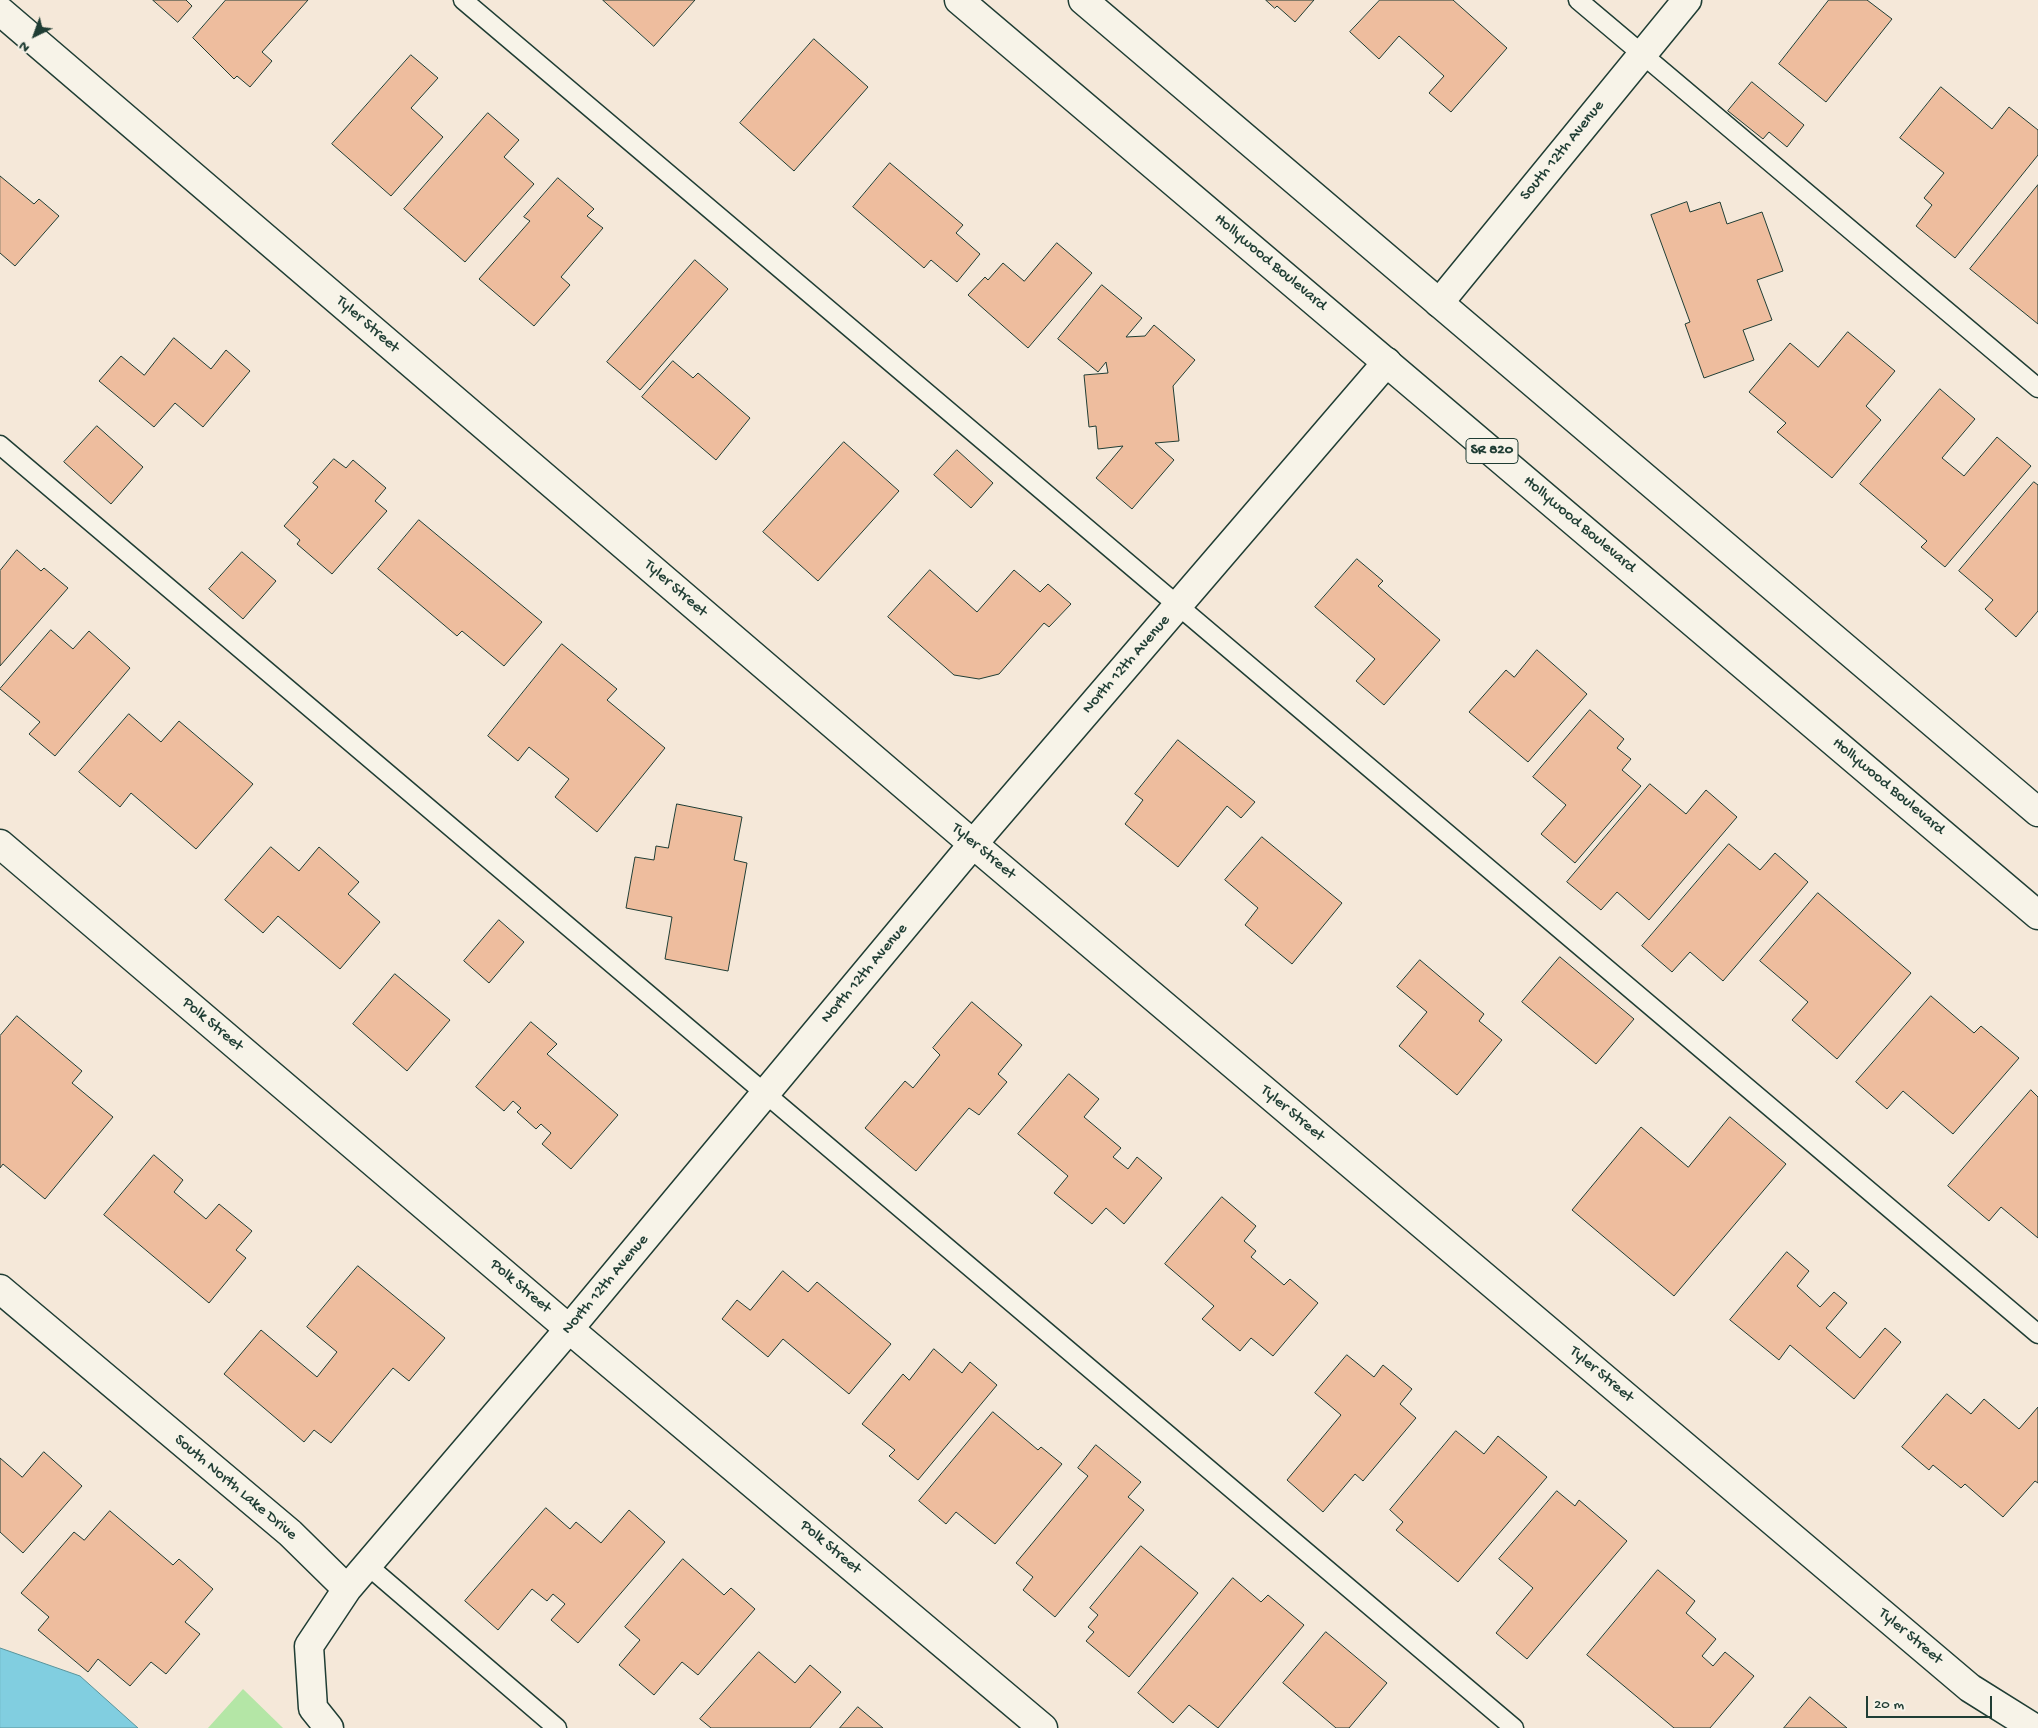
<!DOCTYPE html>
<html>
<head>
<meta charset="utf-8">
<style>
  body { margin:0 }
  #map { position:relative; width:2038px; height:1728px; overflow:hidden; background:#f5e8d9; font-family:"Gochi Hand",sans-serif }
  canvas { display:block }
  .north { position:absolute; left:10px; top:10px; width:50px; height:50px; -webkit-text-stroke:4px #f7f3e8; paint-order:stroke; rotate:222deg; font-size:14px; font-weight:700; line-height:20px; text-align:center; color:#1f3d34 }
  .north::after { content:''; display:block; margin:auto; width:18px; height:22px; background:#1f3d34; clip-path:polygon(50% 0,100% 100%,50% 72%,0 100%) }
  .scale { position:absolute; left:1866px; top:1696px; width:126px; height:22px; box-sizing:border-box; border:2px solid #1f3d34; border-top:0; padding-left:6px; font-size:15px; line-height:18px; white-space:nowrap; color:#1f3d34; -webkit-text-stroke:4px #f7f3e8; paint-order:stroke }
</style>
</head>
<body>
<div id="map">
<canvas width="2038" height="1728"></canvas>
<div class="north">N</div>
<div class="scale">20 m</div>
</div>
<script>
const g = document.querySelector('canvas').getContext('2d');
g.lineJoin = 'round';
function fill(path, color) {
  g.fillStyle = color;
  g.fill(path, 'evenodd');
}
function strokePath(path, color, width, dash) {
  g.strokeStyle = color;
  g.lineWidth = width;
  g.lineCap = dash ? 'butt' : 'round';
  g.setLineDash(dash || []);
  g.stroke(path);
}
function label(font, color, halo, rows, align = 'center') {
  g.font = font + ' "Gochi Hand",sans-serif';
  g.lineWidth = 5;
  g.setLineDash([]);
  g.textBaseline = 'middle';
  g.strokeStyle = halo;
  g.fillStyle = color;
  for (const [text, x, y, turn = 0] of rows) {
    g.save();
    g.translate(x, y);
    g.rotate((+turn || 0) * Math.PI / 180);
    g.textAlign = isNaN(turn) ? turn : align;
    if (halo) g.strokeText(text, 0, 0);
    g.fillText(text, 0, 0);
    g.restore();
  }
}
const green = new Path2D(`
  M243 1689 283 1728H208Z`);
const water = new Path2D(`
  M0 1648 80 1676 138 1728H0Z`);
const building = new Path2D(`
  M153 0H186L192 6 178 22Z
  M226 0H308L262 52 272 61 250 87 237 76 234 79 193 38Z
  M603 0H695L654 46Z
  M1266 0H1314L1295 22 1277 6 1275 8Z
  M1380 0H1453L1507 48 1451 112 1429 93 1444 76 1399 36 1379 59 1350 32Z
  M1829 0H1867L1892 19 1826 102 1779 64Z
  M814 39 868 87 794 171 740 123Z
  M411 55 438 78 411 108 443 137 391 196 332 144Z
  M1752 82 1804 125 1787 147 1769 132 1763 139 1728 111Z
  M1941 87 1992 129 2009 107 2038 130V155L1955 258 1916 226 1932 205 1924 198 1944 173 1900 138Z
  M488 113 519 140 504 157 534 184 465 262 404 209Z
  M890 163 963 225 956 233 980 254 957 282 931 260 924 268 853 207Z
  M0 176 34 204 39 199 59 216 15 266 0 253Z
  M558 178 594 209 587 216 603 228 561 277 570 285 534 326 479 279 530 221 524 217Z
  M2038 185V324L1970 269Z
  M1687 202 1690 212 1720 202 1727 224 1762 212 1783 271 1757 280 1772 320 1743 330 1754 360 1704 378 1685 324 1690 322 1651 215Z
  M1057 243 1092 273 1028 348 968 295 985 277 988 280 1003 263 1024 281Z
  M695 260 728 289 640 390 607 362Z
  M1102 285 1142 318 1126 337 1145 336 1154 325 1195 360 1173 386 1179 441 1155 443 1174 460 1132 509 1096 478 1123 446 1098 449 1096 426 1089 427 1084 375 1108 373 1106 362 1098 372 1058 339Z
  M1848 332 1895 371 1866 406 1881 420 1832 478 1777 432 1786 423 1749 392 1790 343 1818 367Z
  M174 338 211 369 226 350 250 371 203 427 175 403 154 427 99 381 121 356 144 375Z
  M673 361 693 378 698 373 750 418 716 460 642 397Z
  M1940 389 1975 419 1942 458 1964 476 1997 437 2031 466 1945 567 1921 547 1927 541 1860 484Z
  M97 426 143 467 111 504 64 462Z
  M844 442 899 491 818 581 763 532Z
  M957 450 993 483 971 508 934 475Z
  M334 459 346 468 353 460 386 488 375 501 387 511 332 574 297 544 300 540 284 526 318 487 313 483Z
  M2034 482 2038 485V611L2016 637 1985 609 1993 600 1959 571Z
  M419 520 542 622 504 666 462 631 457 636 378 569Z
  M17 550 41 571 44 568 68 588 0 666V571Z
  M242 552 276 581 243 619 209 589Z
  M1357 559 1383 581 1378 586 1440 640 1384 705 1356 681 1375 659 1315 607Z
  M930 570 977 612 1014 570 1040 592 1048 584 1071 604 1049 627 1044 623 999 674 979 679 954 675 888 617Z
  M51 630 73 649 89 631 130 668 55 756 29 734 40 722 0 689Z
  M562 644 617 689 607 700 665 748 597 832 555 797 569 779 529 747 518 761 488 736Z
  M1537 650 1587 694 1528 762 1469 712 1506 670 1514 677Z
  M1590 710 1624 739 1617 748 1631 759 1622 770 1641 786 1575 863 1541 834 1566 805 1533 777Z
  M129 714 161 742 179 721 253 784 196 849 131 793 120 807 79 772Z
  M1178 740 1255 802 1241 818 1227 806 1178 867 1125 824 1143 800 1135 794Z
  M1650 784 1686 814 1706 790 1737 817 1649 920 1617 892 1601 910 1567 882Z
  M677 804 742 817 734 860 747 863 728 971 665 959 672 917 626 908 635 857 654 860 656 846 668 848Z
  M1262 837 1342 903 1292 964 1245 925 1258 908 1225 880Z
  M1729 844 1760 870 1775 853 1808 882 1723 981 1690 952 1672 972 1642 946Z
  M271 847 299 871 319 847 359 882 348 894 380 922 340 969 278 916 263 933 225 900Z
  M1818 893 1911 973 1837 1059 1792 1020 1808 1002 1760 961Z
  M499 920 524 942 489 983 464 961Z
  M1560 957 1634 1019 1596 1064 1522 1002Z
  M1420 960 1484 1014 1479 1021 1502 1040 1457 1095 1399 1046 1427 1012 1397 987Z
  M395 974 450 1020 407 1071 353 1024Z
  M1931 996 1974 1033 1981 1026 2019 1058 1953 1134 1903 1091 1887 1109 1856 1082Z
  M972 1002 1022 1045 998 1074 1007 1082 979 1115 969 1108 916 1171 865 1128 905 1081 913 1088 940 1055 933 1048Z
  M17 1016 82 1071 72 1083 113 1117 45 1199 3 1164 0 1168V1036Z
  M531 1022 557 1044 547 1054 618 1115 571 1169 542 1144 551 1133 541 1124 536 1129 517 1112 521 1108 513 1101 504 1111 476 1087Z
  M1069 1074 1099 1099 1084 1117 1121 1148 1113 1157 1128 1169 1137 1157 1162 1178 1124 1224 1106 1208 1092 1224 1054 1193 1068 1176 1018 1134Z
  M2031 1090 2038 1097V1238L2001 1207 1989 1221 1948 1186Z
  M1730 1117 1786 1164 1674 1296 1572 1210 1641 1127 1688 1167Z
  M154 1155 183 1180 174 1192 206 1219 219 1204 252 1231 236 1250 246 1258 209 1303 104 1215Z
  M1222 1197 1256 1226 1244 1241 1256 1251 1251 1257 1284 1285 1290 1279 1318 1303 1273 1356 1251 1338 1240 1351 1202 1319 1214 1306 1165 1264Z
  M1787 1252 1809 1271 1797 1286 1820 1307 1834 1292 1847 1303 1826 1328 1860 1358 1885 1328 1901 1342 1854 1399 1790 1345 1779 1360 1730 1320Z
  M358 1266 445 1338 409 1381 393 1368 331 1443 314 1430 304 1442 224 1374 261 1330 317 1377 337 1352 307 1327Z
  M783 1271 808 1292 817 1282 891 1344 849 1394 783 1339 768 1357 722 1319 737 1300 750 1310Z
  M934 1349 962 1373 970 1362 997 1385 918 1480 889 1456 895 1450 862 1424 903 1374 909 1380Z
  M1347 1355 1374 1377 1383 1365 1412 1389 1400 1404 1416 1418 1363 1481 1355 1474 1323 1512 1287 1480 1341 1415 1315 1393Z
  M1947 1394 1971 1414 1984 1399 2019 1429 2038 1407V1483L2035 1481 2003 1517 1965 1484 1961 1488 1933 1465 1929 1470 1902 1447Z
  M993 1412 1038 1450 1041 1447 1062 1464 995 1544 956 1512 946 1524 919 1501Z
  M1456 1431 1484 1454 1498 1436 1547 1477 1458 1582 1396 1530 1403 1522 1390 1510Z
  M1096 1445 1141 1482 1128 1497 1144 1510 1055 1617 1023 1590 1033 1577 1016 1563 1088 1476 1078 1468Z
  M44 1452 82 1486 23 1553 0 1532V1458L22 1477Z
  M1557 1491 1575 1506 1579 1500 1627 1541 1527 1659 1496 1633 1533 1588 1499 1559Z
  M546 1508 570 1529 576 1522 601 1543 629 1510 665 1542 578 1643 551 1620 565 1604 553 1594 547 1601 532 1589 498 1630 465 1601Z
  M110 1511 173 1565 179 1559 213 1589 185 1622 200 1634 166 1674 151 1662 130 1686 98 1659 88 1672 38 1630 49 1617 21 1593 74 1532 84 1540Z
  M1141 1546 1198 1593 1129 1677 1086 1641 1094 1632 1088 1627 1098 1615 1090 1608Z
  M683 1559 724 1595 731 1588 755 1609 698 1675 682 1662 654 1695 619 1665 640 1640 625 1627Z
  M1658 1570 1695 1601 1686 1613 1716 1639 1702 1656 1713 1666 1725 1652 1754 1676 1710 1728H1674L1587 1655Z
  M1233 1578 1261 1602 1268 1595 1304 1625 1218 1728 1189 1705 1173 1723 1138 1693Z
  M1326 1632 1387 1683 1349 1728H1336L1283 1683Z
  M759 1652 795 1683 810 1665 841 1692 810 1728H711L700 1719Z
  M1810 1697 1847 1728H1784Z
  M858 1707 883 1728H840Z`);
const lane = new Path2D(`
  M463 0 2038 1334
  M1578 0 2038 388
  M0 445 1514 1728
  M367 1565 557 1728`);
const street = new Path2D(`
  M0 11 973 844 1970 1688 2034 1728
  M0 844 569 1329 1043 1728
  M0 1289 290 1533 347 1589 309 1646 313 1708 329 1728
  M347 1589 569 1329 973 844 1387 362`);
const secondary = new Path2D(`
  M1439 303 1687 0`);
const primary = new Path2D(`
  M959 0 2038 915
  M1083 0 2038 812`);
const shields = [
  [1492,451,52]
];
const shieldNames = [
  ["SR 820",1492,451]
];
const streetNames = [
  ["South 12th Avenue",1563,151,-51],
  ["Hollywood Boulevard",1270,263,40],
  ["Tyler Street",367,325,41],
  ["Hollywood Boulevard",1579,525,40],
  ["Tyler Street",675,589,41],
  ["North 12th Avenue",1127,665,-49],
  ["Hollywood Boulevard",1888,787,40],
  ["Tyler Street",983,852,40],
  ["North 12th Avenue",865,974,-50],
  ["Polk Street",212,1025,40],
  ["Tyler Street",1292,1114,40],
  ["North 12th Avenue",606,1285,-50],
  ["Polk Street",520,1287,40],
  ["Tyler Street",1601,1375,40],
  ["South North Lake Drive",235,1488,40],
  ["Polk Street",830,1548,40],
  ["Tyler Street",1910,1637,40]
];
fill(green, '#b4e6a6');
fill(water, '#81cee0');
strokePath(water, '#5a949b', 1);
fill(building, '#eebd9e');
strokePath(building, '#1f3d34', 1);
strokePath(lane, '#1f3d34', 21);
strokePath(street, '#1f3d34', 31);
strokePath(secondary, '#1f3d34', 31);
strokePath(primary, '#1f3d34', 31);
strokePath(lane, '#f7f3e8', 18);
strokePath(street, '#f7f3e8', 28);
strokePath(secondary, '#f7f3e8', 28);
strokePath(primary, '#f7f3e8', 28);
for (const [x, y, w] of shields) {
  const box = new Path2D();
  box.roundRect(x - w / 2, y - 12.5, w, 25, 4);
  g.fillStyle = '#f7f3e8';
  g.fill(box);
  strokePath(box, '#1f3d34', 1);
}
label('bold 15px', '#1f3d34', null, shieldNames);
label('16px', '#1f3d34', '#f7f3e8', streetNames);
</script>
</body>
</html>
